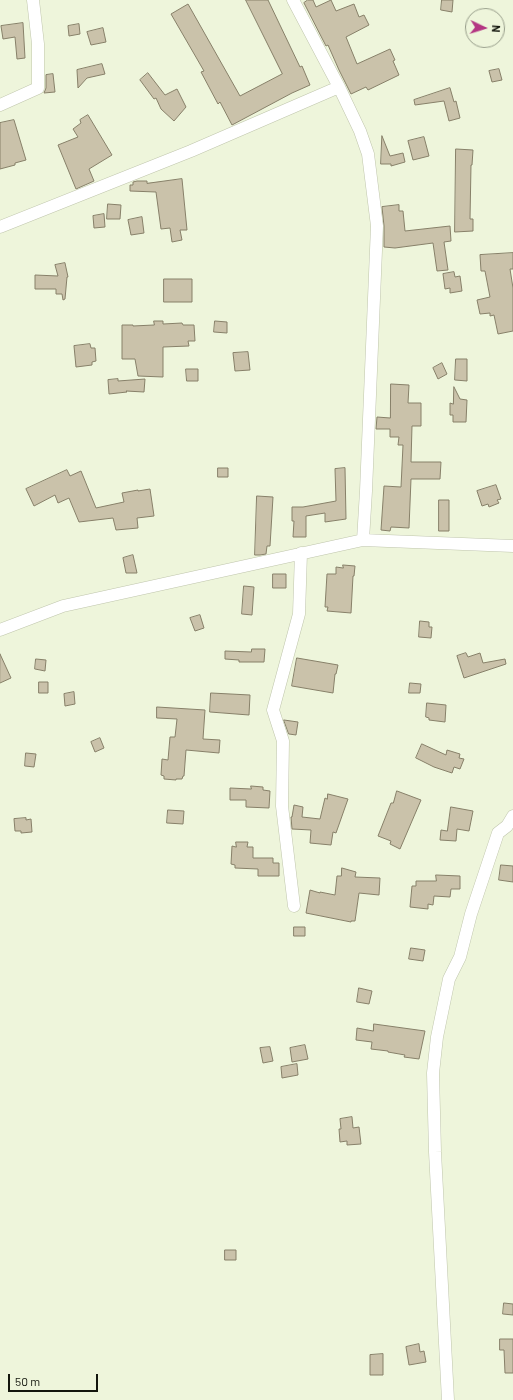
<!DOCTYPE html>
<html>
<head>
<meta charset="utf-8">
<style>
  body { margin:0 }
  #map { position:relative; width:513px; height:1400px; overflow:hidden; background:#eef5db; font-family:Barlow,sans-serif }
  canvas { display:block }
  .north { position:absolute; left:465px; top:8px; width:40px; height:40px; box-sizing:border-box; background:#eef5db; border:1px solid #969c89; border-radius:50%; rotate:94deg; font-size:11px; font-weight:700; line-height:16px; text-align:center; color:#13160d }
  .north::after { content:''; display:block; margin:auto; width:14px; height:18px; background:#b43683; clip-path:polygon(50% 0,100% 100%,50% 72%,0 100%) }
  .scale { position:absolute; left:8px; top:1374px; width:90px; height:18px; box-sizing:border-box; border:2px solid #13160d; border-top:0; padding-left:5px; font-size:12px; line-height:14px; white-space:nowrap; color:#13160d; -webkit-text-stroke:3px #eef5db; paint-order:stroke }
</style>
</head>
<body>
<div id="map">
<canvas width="513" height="1400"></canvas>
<div class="north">N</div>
<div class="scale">50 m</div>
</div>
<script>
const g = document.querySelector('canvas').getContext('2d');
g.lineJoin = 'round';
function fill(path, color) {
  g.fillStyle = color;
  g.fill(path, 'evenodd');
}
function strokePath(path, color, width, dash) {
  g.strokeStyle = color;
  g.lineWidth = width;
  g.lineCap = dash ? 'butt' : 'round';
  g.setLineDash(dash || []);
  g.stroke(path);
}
const building = new Path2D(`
  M246 0H268L300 67 302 66 310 85 292 93 232 125 220 102 218 104 201 72 204 71 171 14 188 4 240 96 282 74Z
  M308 0H313L316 7 331 0 336 11 354 4 359 17 364 15 369 25 346 37 357 64 390 49 395 60 393 61 399 75 368 90 366 87 351 94 339 70 328 45 326 46 304 3Z
  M442 0H453L452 12 441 10Z
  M23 23 25 58 17 59 15 37 3 39 1 26Z
  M79 24 80 34 69 36 68 26Z
  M103 28 106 42 91 45 87 32Z
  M102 64 105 74 87 78 78 88 77 70Z
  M499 69 502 80 492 82 489 71Z
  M148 73 165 95 177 89 186 107 174 121 161 109 156 98 154 99 140 80Z
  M53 74 55 92 44 93 46 88V75Z
  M450 88 454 102 456 101 460 118 449 121 444 101 415 105 414 100Z
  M88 115 112 155 89 169 94 181 76 189 58 145 78 137 73 129 81 123 80 120Z
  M14 120 26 160 15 163V165L0 169V123Z
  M382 136 390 156 403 153 405 162 391 166V164H381Z
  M424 137 429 156 413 160 408 141Z
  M456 149 473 150 472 165H471L470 219H473V231L455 232Z
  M182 179 187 230H180L182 240 172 242 170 228 161 229 156 192 130 191V185H133V182L137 181H147V183Z
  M108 204 121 205 120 219H107Z
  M399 205V211H403L405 231 450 226 451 241 444 242 448 270 437 271 433 243 395 248 384 247V226L382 207Z
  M104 214 105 227 94 228 93 216Z
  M142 217 144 233 131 235 128 220Z
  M513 253V269H510L513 288V331L498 334 494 315 490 316V313L480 314 477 300 490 297 485 271H481L480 255Z
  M65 263 68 277H67L65 299 63 300 62 294H56V289H35V275L58 276 55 265Z
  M454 272 455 277 460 276 462 291 450 293V288L445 289 443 274Z
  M164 279H192V302H164Z
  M154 321H163V324L182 323 183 325H194L195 341H188L189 346 163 347V377L138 376 135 359H122V325H133V326L154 325Z
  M215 321 227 322V333L214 332Z
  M90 344 91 348H95L96 361 92 362V365L76 367 74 346Z
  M248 352 250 370 235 371 233 353Z
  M456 359H467V381L455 380Z
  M442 363 447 374 438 379 433 368Z
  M186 369H198V381H187Z
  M118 379V381L145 379 144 392 126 391 127 392 109 394 108 380Z
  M391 384 409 385 408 403H421V426H412L411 462H441L440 479H411L409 528 391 527 390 531 381 530 384 486 401 487 403 445H398L399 437H390V429H376L377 417 390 418Z
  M454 387 460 399 467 400 466 422H453V415H450V403L453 404Z
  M218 468H228V477H218Z
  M345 468 346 519 325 522V513L306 516V537H293L294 521H292V507H303L336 501 335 469Z
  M67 470 70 476 81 471 96 508 124 502 122 493 138 490V491L150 489 154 516 137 518 138 528 116 530 113 518 79 522 69 498 58 503 55 495 34 506 26 489Z
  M496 485 501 499 497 500 499 503 489 507 488 504 482 506 477 491Z
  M257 496 273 497 270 546H267L266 554 260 555H255Z
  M439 500H449V531H439Z
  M133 555 137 573H126L123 558Z
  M343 565 355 566 354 576H353L351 613 327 611 328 607H325L327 574H336V567L343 568Z
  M273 574H286V588H273Z
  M244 586 254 587 252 615 242 614Z
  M200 615 204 628 195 631 190 618Z
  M420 621 429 622V627H432L431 638 419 637Z
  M252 649H265L264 662H239V660L225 659V651L251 652Z
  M466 653 468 657 480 653 483 663 505 659 506 664 464 678 457 656Z
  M0 654 11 678 0 683Z
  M297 658 338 665 336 674H335L333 693 292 686Z
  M36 659 46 660 45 671 35 669Z
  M39 682H48V693H39Z
  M410 683 421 684 420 693H409Z
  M74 692 75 704 65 706 64 694Z
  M211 693 250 695 249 715 210 712Z
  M427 703 446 705 445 722 429 720V718L426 717Z
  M157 707 205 710 203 739 220 740 219 753 186 750 184 776H183L182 779H176V780L164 779V776L161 775 162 759 168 760 170 737H175L177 719 157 718Z
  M284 720 298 722 296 735 289 734Z
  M100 738 104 748 95 752 91 742Z
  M422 744 446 755 447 750 460 754 459 758 464 759 460 769 454 767 452 773 434 767 416 758Z
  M26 753 36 754 34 767 25 766Z
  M251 786 263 787V790L270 791 269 808 246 807V800H230V788L251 789Z
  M397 791 421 800 400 849 390 844 391 841 378 836 391 803H393Z
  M328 794 348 799 336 833 333 832 331 845 310 843 311 830 292 829 291 817H292L294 805 303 807 302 817 320 819 325 798 327 799Z
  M451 807 473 811 469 831 457 829 456 841 440 840 441 830 447 831Z
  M168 810 184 811 183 824 167 823Z
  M26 818V820L31 819 32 832 21 833V831H15L14 819Z
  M236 842H248L247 847H253V858H273V863H279V876H258V869L235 868V865L231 864 232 846 236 847Z
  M501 865 513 866V882L499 880Z
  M342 868 356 872 355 877 380 878 379 895 359 893 355 921H351V922L306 913 310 890 320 893V892L335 895 337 876H341Z
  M436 875 460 876V889H451L450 897 434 896 433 905 428 904V909L410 907 412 886H416V881H436Z
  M294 927H305V936H294Z
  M411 948 425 950 423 961 409 959Z
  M359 988 372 991 369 1004 357 1002Z
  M374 1024 425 1031 419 1059 404 1057 405 1055 388 1052V1051L371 1049 372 1042 356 1040 357 1028 373 1031Z
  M305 1045 308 1059 292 1062 290 1048Z
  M270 1047 273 1061 263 1063 260 1048Z
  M297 1064 298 1075 282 1078 281 1067Z
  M352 1117 353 1128 359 1127 361 1144 347 1145V1141L340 1142 339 1129H341L340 1119Z
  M225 1250H236V1260H225Z
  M504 1303 513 1304V1315L503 1314Z
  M500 1339H513V1373H505L504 1350H500Z
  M419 1344 420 1352 424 1351 426 1362 409 1365 406 1347Z
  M383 1354V1375H370V1355Z`);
const street = new Path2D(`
  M293 0 339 87 360 131 368 154 377 226 366 491 363 540
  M0 105 38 88V44L33 0
  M0 227 191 151 339 87
  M0 630 63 606 363 540 513 546
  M294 906 282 806 283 741 273 710 299 614 301 553
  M448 1400 435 1152 433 1073 437 1037 449 979 460 957 471 914 498 833 507 826 513 816`);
fill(building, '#cac2aa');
strokePath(building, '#878069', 1);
strokePath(street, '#bfc5ac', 13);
strokePath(street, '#fff', 12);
</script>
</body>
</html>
